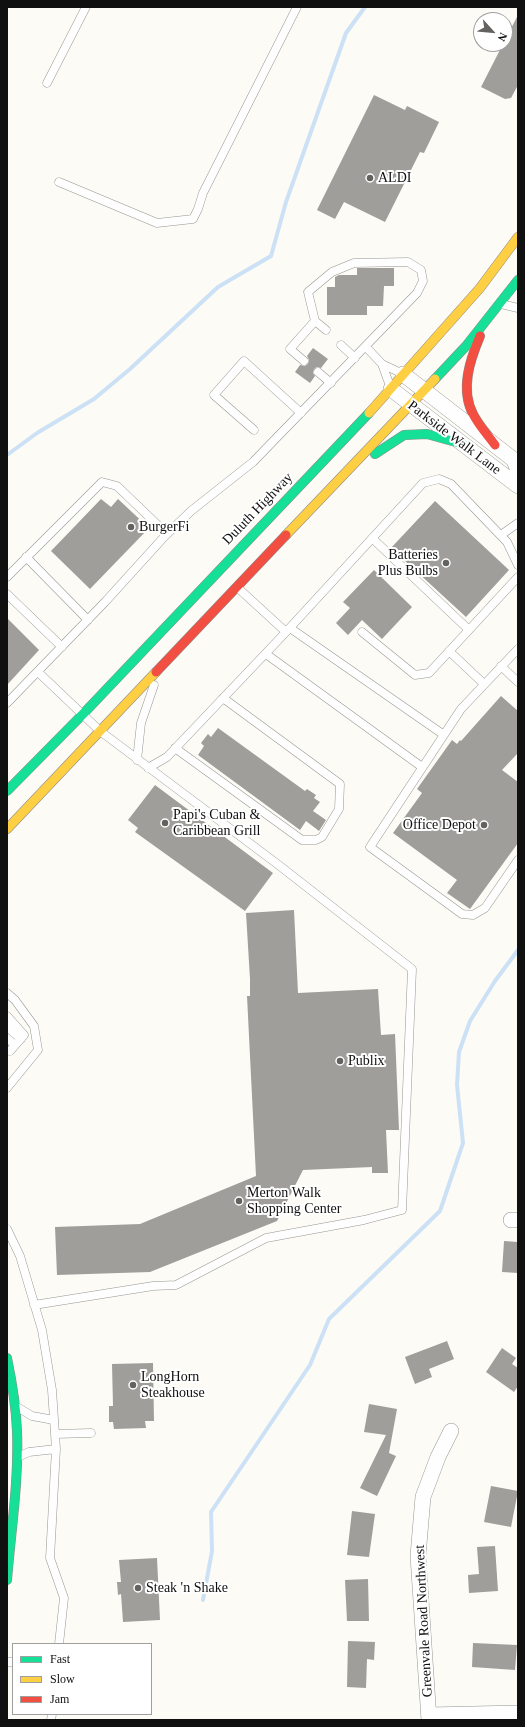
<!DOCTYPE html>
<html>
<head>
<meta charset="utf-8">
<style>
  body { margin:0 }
  #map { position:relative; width:525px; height:1727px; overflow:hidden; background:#fcfbf5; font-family:Georgia,serif }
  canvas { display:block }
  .frame { position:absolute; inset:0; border:8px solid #101010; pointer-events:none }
  .legend { position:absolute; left:12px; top:1643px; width:140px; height:72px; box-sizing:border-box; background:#fff; border:1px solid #9f9f9f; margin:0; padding:5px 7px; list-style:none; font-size:12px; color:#101010 }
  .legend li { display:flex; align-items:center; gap:8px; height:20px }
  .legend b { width:20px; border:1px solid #9f9f9f }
  .north { position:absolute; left:473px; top:12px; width:40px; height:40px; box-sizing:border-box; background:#fff; border:1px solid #9f9f9f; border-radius:50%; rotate:117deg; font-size:11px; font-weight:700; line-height:16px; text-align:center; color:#101010 }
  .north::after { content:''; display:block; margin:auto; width:14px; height:18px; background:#636260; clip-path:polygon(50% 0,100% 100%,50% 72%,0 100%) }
</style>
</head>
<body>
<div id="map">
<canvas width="525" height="1727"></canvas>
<div class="frame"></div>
<ul class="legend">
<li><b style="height:5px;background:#16e098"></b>Fast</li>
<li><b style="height:5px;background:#ffcf43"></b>Slow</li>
<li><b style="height:5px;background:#f24e42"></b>Jam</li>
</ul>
<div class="north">N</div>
</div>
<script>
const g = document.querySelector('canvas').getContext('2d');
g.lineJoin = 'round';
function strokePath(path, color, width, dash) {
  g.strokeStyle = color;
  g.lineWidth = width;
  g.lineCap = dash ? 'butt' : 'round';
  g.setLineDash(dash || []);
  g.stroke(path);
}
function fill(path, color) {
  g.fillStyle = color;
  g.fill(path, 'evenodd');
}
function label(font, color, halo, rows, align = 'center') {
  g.font = font + ' Georgia,serif';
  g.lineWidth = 4;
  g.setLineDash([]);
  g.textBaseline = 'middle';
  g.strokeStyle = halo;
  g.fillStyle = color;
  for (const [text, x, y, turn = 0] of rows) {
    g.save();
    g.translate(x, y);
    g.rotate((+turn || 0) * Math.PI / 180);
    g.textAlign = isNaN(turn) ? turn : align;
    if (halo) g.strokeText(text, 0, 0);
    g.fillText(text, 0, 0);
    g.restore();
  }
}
const stream = new Path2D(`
  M7 455 37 433 94 399 130 369 218 287 271 256 286 202 346 33 365 7
  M203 1600 212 1551 211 1512 310 1365 329 1319 440 1211 463 1143 457 1085 459 1052 470 1021 495 981 518 950`);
const building = new Path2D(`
  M518 15V85L511 98 505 99 481 87 503 44H505V40Z
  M374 95 405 110 407 106 439 122 424 153 420 152 385 222 344 202 335 219 317 210Z
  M357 268H394V286H384L383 306H367V315H327V287H335V277L339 275H357Z
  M313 348 328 359 321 368 317 367 314 369 313 373 315 376 310 383 295 372 300 365 305 366 308 364 309 360 307 356Z
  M101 499 111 507 118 499 149 528 90 589 51 551Z
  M435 501 509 570 466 617 391 548Z
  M374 570 412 607 382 639 362 620 348 635 336 623 350 608 343 602Z
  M7 618 39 650 7 685Z
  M501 696 518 711V753L502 770 518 782V843L470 909 447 893 457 880 393 833 422 793 417 789 452 740 457 744 460 740 461 741Z
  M218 728 305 791 307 789 316 795 314 798 320 802 313 811 326 820 319 831 306 821 300 830 198 755 204 746 201 743 208 734 211 737Z
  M155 785 273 873 245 911 135 832 138 828 128 820Z
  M294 910 298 993 378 989 381 1035 395 1034 399 1130H386L388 1173H372V1167L303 1170 277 1221 150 1272 57 1275 55 1227 140 1224 256 1176 247 996H250V979L246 913Z
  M504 1241 518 1242V1273L502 1272Z
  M447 1341 454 1359 429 1369 432 1377 415 1384 405 1357Z
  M502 1348 516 1358 512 1364 518 1368V1386L514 1392 486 1372Z
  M153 1363 154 1421H145L146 1428 114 1429 113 1422H109V1406H113L112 1364Z
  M369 1404 397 1409 389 1453 396 1456 377 1496 360 1488 386 1435 364 1432Z
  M491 1486 518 1491 511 1527 484 1522Z
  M352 1511 375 1514 369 1557 347 1555Z
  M495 1546 498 1591 469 1593 468 1575 479 1574 477 1547Z
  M157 1558 160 1620 123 1622 121 1594 118 1595 117 1582H121L119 1560Z
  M368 1579 369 1621H347L345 1580Z
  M348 1641 375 1642 374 1660 367 1659 366 1688 347 1687Z
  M473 1643 517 1645 515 1670 472 1667Z`);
const lane = new Path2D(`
  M47 83 86 7
  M59 182 157 223 193 219 198 209 203 193 297 7
  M501 304 518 308
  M315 321 326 330
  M341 345 355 358
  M366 347 382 364 403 374
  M382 364 390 386
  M318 372 331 383
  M254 430 214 395 244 361 301 413
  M501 535 518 523
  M372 538 469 630
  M26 557 88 620
  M7 577 102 482 117 486 167 534
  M238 588 286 632 423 483 439 479 451 484 507 542 518 565
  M7 594 62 647
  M290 628 444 735
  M362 632 415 675 429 673 518 577
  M518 649 461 709 370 847 462 914 473 915 485 908 518 860
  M449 651 484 684
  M266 654 422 767
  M501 666 518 682
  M7 703 105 602 164 537 191 511 253 462 417 293 423 281 421 270 408 262 354 263 332 272 308 292 315 321 290 349 304 361
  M175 748 302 840H316L322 837 339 809 340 784 223 698
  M137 760 141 723 154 685
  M148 768 167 757 286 632
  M7 993 15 1000 34 1026 38 1050 7 1088
  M7 1016 24 1035 10 1051
  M7 1027 21 1039
  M7 1038 15 1045
  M7 1229 20 1256 42 1330 52 1390 56 1449 50 1558 64 1598 59 1644
  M34 1305 153 1286 176 1285 266 1238 364 1220 402 1210 412 969 276 863 100 731 38 672
  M17 1407 32 1416 54 1420
  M55 1434 91 1433
  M18 1457 29 1452 56 1449
  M7 1662H13
  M51 1720 52 1714`);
const street = new Path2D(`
  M403 374 514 460 518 471
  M391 389 518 486
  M511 1220H518
  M429 1715 518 1713
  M429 1720 418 1556 423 1497 438 1457 451 1431`);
const fast = new Path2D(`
  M435 379 466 346 518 280
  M375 454 404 435 427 434 463 444
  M7 791 83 714 369 413
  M7 1358C12 1382 16 1406 17 1431 19 1481 11 1530 7 1580`);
const slow = new Path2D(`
  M369 413 480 288 518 237
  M286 535 435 379
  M7 829 156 672`);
const jam = new Path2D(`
  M480 336C470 360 460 389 473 414 479 426 488 435 495 445
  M156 672 286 535`);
const markers = [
  [370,178,4,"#636260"],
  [131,527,4,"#636260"],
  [446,563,4,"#636260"],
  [165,823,4,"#636260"],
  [484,825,4,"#636260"],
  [340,1061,4,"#636260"],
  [239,1201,4,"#636260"],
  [133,1385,4,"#636260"],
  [138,1588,4,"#636260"]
];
const poiNames = [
  ["ALDI",378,178],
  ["BurgerFi",139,527],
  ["Batteries",438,555,"right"],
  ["Plus Bulbs",438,571,"right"],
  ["Papi's Cuban &",173,815],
  ["Caribbean Grill",173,831],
  ["Office Depot",476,825,"right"],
  ["Publix",348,1061],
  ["Merton Walk",247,1193],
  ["Shopping Center",247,1209],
  ["LongHorn",141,1377],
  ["Steakhouse",141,1393],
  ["Steak 'n Shake",146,1588]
];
const streetNames = [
  ["Parkside Walk Lane",454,438,37],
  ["Duluth Highway",258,509,-46],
  ["Greenvale Road Northwest",424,1621,-93]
];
strokePath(stream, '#cce1f5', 4);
fill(building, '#a09e9a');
strokePath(lane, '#969693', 9);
strokePath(street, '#969693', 16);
strokePath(fast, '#8d8c8a', 10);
strokePath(slow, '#8d8c8a', 10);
strokePath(jam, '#8d8c8a', 10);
strokePath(lane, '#fffefe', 8);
strokePath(street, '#fffefe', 15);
strokePath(fast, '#16e098', 9);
strokePath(slow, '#ffcf43', 9);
strokePath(jam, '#f24e42', 9);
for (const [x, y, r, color] of markers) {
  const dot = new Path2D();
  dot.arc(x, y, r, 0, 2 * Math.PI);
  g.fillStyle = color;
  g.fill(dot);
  strokePath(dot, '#fff', 1.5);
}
label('14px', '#101010', '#fff', poiNames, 'left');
label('14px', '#101010', '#fff', streetNames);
</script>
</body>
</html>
